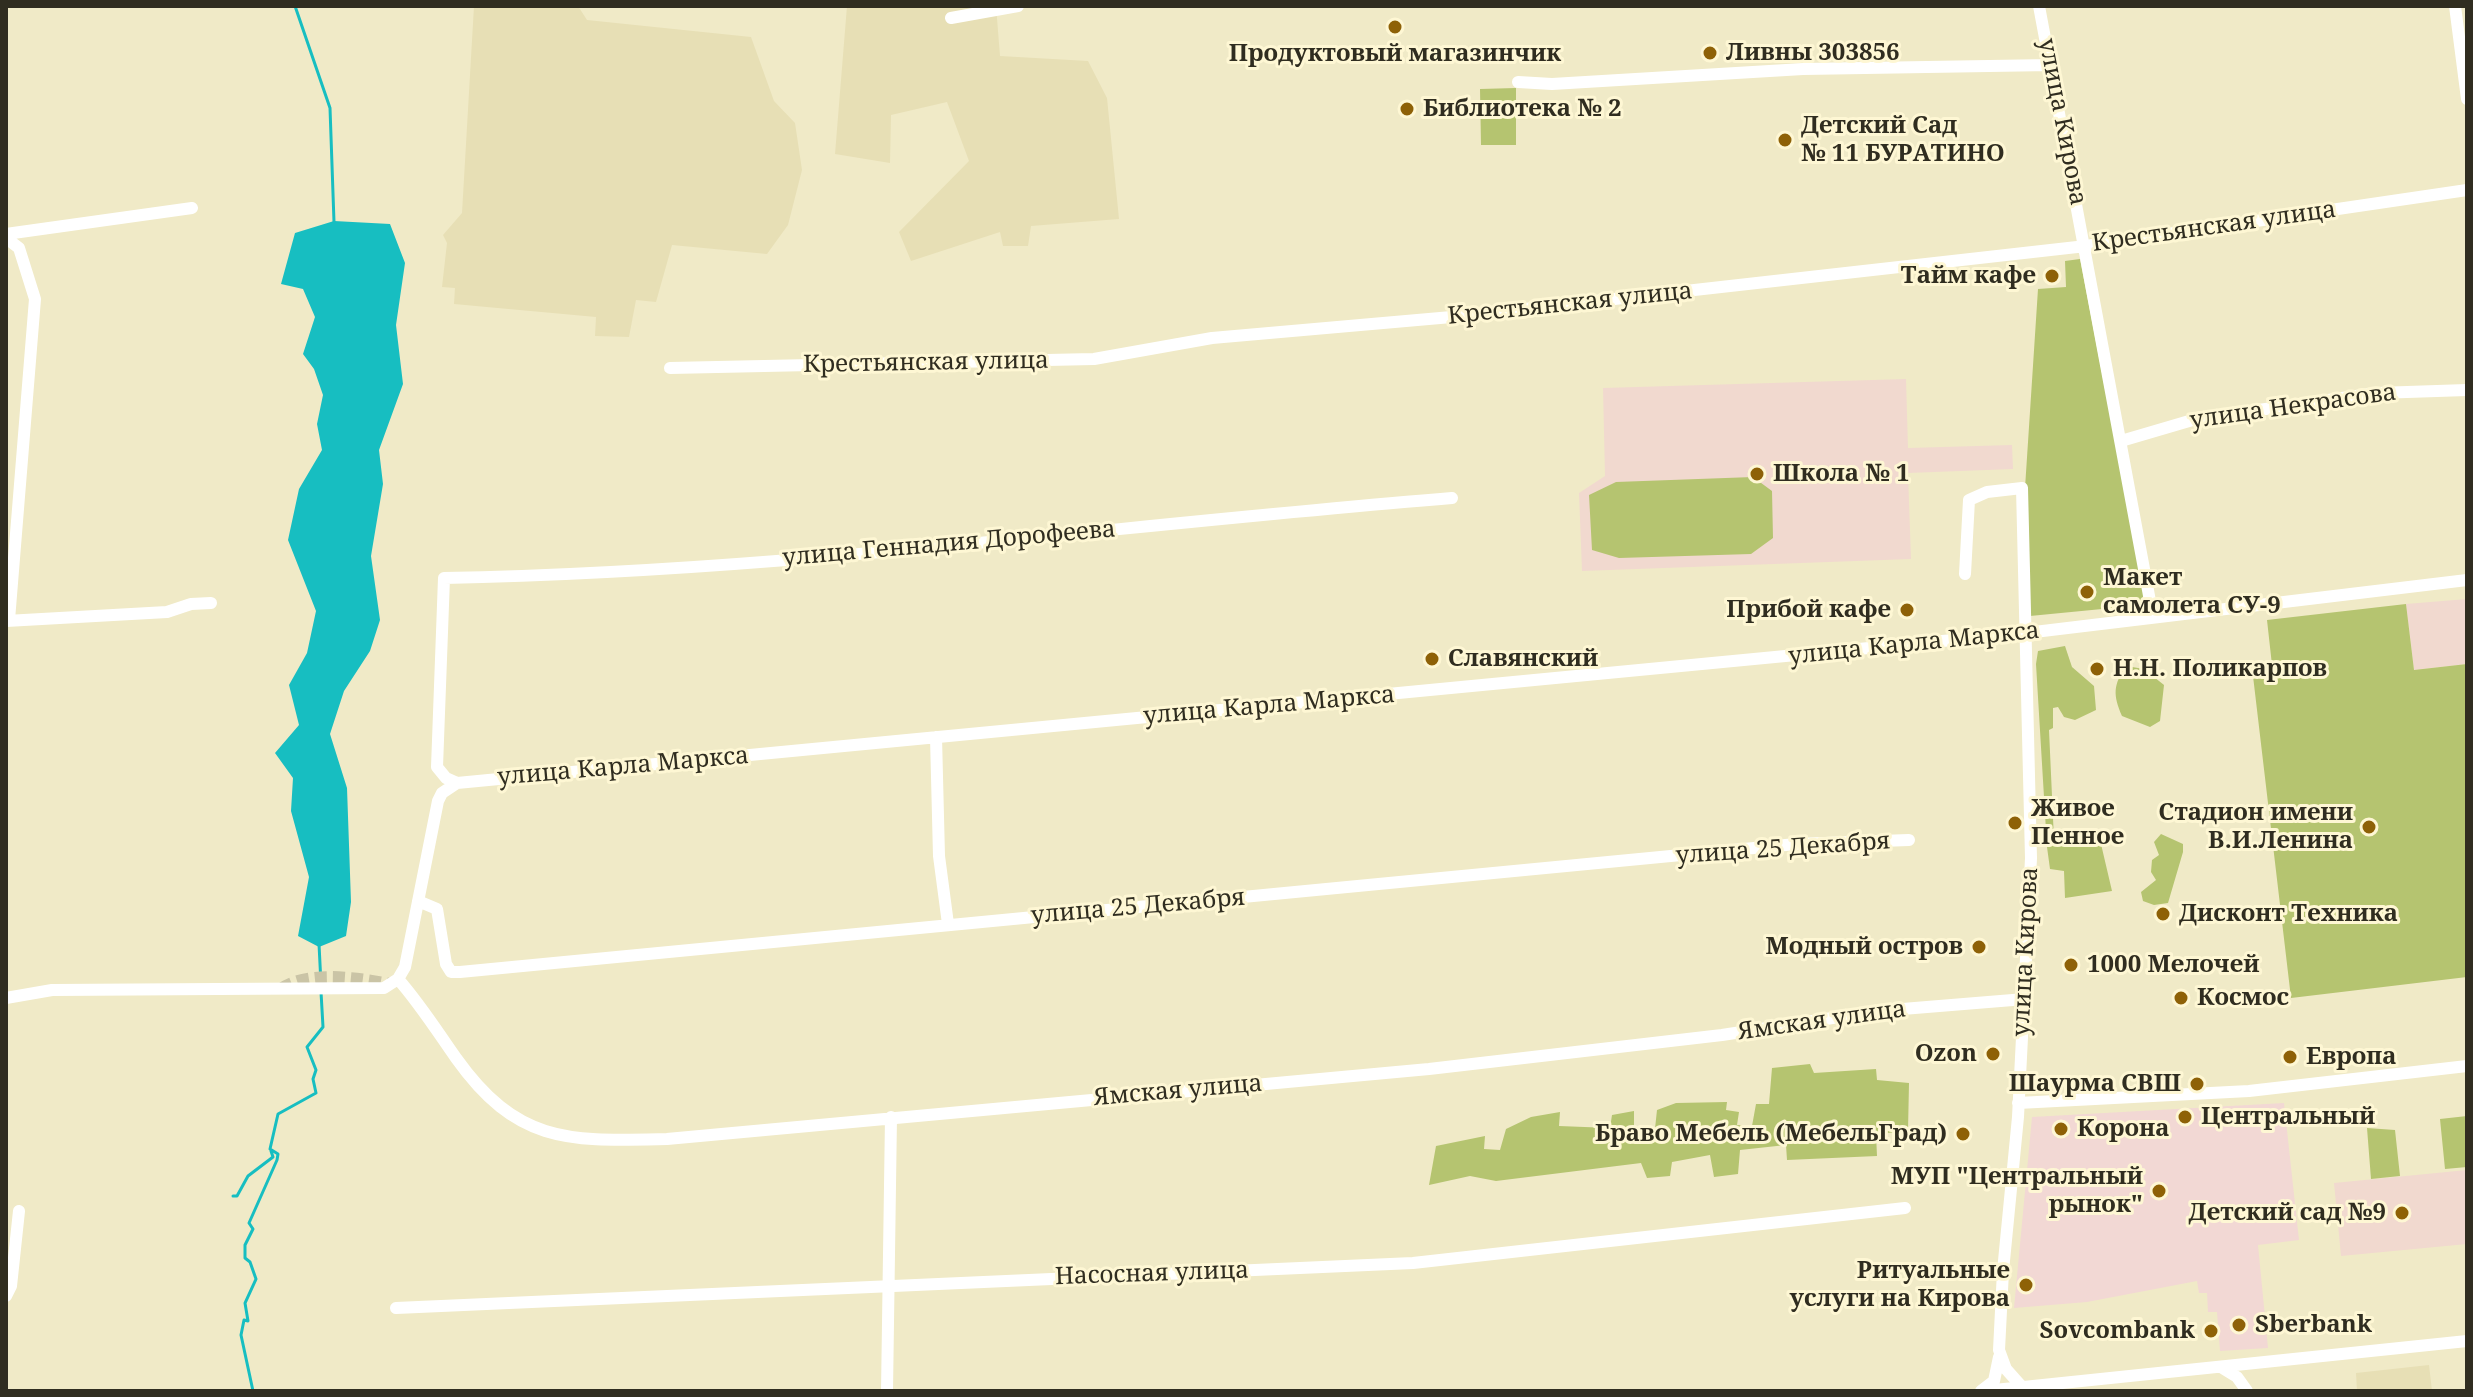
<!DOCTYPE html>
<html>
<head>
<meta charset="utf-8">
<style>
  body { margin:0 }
  #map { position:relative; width:2473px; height:1397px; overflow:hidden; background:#f0eac7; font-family:"Noto Serif",serif }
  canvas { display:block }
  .frame { position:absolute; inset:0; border:8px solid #302d20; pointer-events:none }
</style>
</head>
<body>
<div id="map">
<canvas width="2473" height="1397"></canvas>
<div class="frame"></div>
</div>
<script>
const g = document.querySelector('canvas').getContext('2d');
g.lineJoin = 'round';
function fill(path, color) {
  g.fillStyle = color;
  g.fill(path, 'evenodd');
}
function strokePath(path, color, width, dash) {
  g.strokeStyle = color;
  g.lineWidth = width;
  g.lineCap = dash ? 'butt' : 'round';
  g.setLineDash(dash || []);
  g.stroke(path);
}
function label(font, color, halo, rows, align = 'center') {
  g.font = font + ' "Noto Serif",serif';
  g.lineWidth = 6;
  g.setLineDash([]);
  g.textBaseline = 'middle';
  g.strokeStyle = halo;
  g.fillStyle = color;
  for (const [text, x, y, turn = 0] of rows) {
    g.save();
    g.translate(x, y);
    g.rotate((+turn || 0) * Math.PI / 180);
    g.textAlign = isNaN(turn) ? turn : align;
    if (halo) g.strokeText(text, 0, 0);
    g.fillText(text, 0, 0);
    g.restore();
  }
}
const commercial = new Path2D(`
  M2284 1103 2299 1240 2258 1245 2268 1348 2220 1351 2217 1312H2208L2207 1293H2199L2197 1281 2087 1302 2014 1308 2032 1117Z`);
const built = new Path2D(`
  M474 6H578L587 20 751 37 774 101 795 123 802 170 788 225 767 254 672 245 656 302 636 300 629 337 595 336 596 317 454 304 455 288 442 287 447 243 443 235 462 213Z
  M847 6H996L1000 56 1088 61 1107 98 1119 219 1031 226 1028 246H1003L1000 232 911 261 899 232 969 161 947 102 891 115 890 163 835 154Z
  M2429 1365 2432 1391H2357L2356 1373Z`);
const education = new Path2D(`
  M1906 379 1908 448 2012 445 2013 469 1908 473 1911 559 1582 571 1579 493 1605 476 1603 388Z
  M2467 599V664L2414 670 2406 604Z
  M2467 1170V1244L2341 1256 2334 1183Z`);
const green = new Path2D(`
  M1516 88V145H1481L1480 89Z
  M2080 259 2144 591 2142 602 2133 606 2030 616 2025 488 2038 289 2066 287 2065 261Z
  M1753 477 1772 491 1773 538 1751 554 1619 558 1592 550 1589 495 1616 482Z
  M2406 604 2414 670 2467 664V977L2291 998 2253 676 2273 674 2267 620Z
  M2065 646 2072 667 2094 686 2096 710 2075 720 2064 717 2058 707 2053 708V728L2049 730 2054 840 2062 845 2079 841 2101 844 2112 891 2065 898 2064 871 2050 869 2047 847 2036 664 2038 651Z
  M2126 666 2144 669 2164 685 2160 721 2150 727 2122 716C2113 695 2113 685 2126 666Z
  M2161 834 2183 844V852L2168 903 2154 905 2143 901 2141 892 2156 880 2151 872 2152 860 2159 855 2154 842Z
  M1810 1064 1814 1073 1876 1069 1877 1080 1909 1083 1908 1131 1876 1134 1877 1156 1787 1160 1786 1145 1740 1150 1738 1174 1714 1177 1710 1155 1672 1162 1670 1176 1647 1178 1641 1163 1496 1181 1470 1176 1429 1185 1436 1146 1485 1136 1484 1149 1500 1150 1506 1129 1531 1117 1560 1112 1559 1126 1610 1128 1612 1115 1634 1111V1140L1654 1138 1657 1110 1676 1103 1727 1102 1726 1110 1739 1112 1737 1125 1752 1126 1756 1104H1769L1772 1068Z
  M2467 1116V1167L2445 1169 2440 1119Z
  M2367 1128 2395 1130 2400 1176 2371 1179Z`);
const water = new Path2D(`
  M334 221 390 224 405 263 396 325 403 384 379 450 383 484 371 556 380 620 370 651 344 691 330 734 347 788 351 902 346 936 319 947 298 936 309 877 291 811 293 778 275 753 299 725 289 685 307 653 316 611 288 540 299 489 322 450 317 424 323 395 314 369 303 354 315 317 303 289 281 284 295 233Z`);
const stream = new Path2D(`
  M295 6 330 108 334 222
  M319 944 321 984
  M233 1196H237L248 1176 273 1157 271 1151
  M253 1391 241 1335 244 1320 248 1321 245 1303 256 1279 250 1262 245 1258V1245L253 1229 249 1223 277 1160 278 1154 270 1149 278 1114 316 1093 313 1079 316 1070 307 1047 323 1027 321 992`);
const minorTunnel = new Path2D(`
  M281 989C308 970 358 978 390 984`);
const minor = new Path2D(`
  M2039 6 2153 617
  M2455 6 2467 99
  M951 18 1018 6
  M1518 82 1552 84 1803 69 2051 65
  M6 234 192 208
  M6 238 19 248 35 299 9 620
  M670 368 1094 359 1212 338 1463 316 2086 246 2467 190
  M2121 441 2196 419 2377 393 2467 390
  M1965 574 1969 500 1987 492 2022 488 2031 858 2018 1117 2003 1271 1999 1350 2006 1369 2022 1387
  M6 621 167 612 191 604 211 603
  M936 737 939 856 948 924
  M457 783 446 778 437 767 444 578C781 572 1116 525 1452 498
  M418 901 437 909 446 964 451 972H460L1796 844 1909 840
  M398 979C420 1004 437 1031 456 1058 518 1145 570 1141 667 1139L1429 1069 1722 1035 1878 1011 2025 999
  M6 998 52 990 384 988 398 979 405 967 438 801 442 793 457 783 2026 633 2467 580
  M2018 1103 2249 1091 2467 1066
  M6 1296 11 1286 19 1211
  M396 1308 1413 1263 1905 1208
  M2224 1369 2237 1377 2247 1391
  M887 1391 891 1117
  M1981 1391 1994 1381 1999 1357
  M1985 1391 2467 1341`);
const markers = [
  [1395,27,8,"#8e6107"],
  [1710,53,8,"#8e6107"],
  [1407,109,8,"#8e6107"],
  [1785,140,8,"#8e6107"],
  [2052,276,8,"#8e6107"],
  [1757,474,8,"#8e6107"],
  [2087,592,8,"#8e6107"],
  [1907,610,8,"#8e6107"],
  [1432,659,8,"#8e6107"],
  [2097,669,8,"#8e6107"],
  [2015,823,8,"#8e6107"],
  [2369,827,8,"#8e6107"],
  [2163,914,8,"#8e6107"],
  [1979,947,8,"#8e6107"],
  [2071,965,8,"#8e6107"],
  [2181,998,8,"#8e6107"],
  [1993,1054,8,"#8e6107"],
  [2290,1057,8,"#8e6107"],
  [2197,1084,8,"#8e6107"],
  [2185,1117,8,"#8e6107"],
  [2061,1129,8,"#8e6107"],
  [1963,1134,8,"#8e6107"],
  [2159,1191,8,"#8e6107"],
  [2402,1213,8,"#8e6107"],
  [2026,1285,8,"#8e6107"],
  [2239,1325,8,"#8e6107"],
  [2211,1331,8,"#8e6107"]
];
const poiNames = [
  ["Ливны 303856",1726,53],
  ["Продуктовый магазинчик",1395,54,"center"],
  ["Библиотека № 2",1423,109],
  ["Детский Сад",1801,126],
  ["№ 11 БУРАТИНО",1801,154],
  ["Тайм кафе",2036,276,"right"],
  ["Школа № 1",1773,474],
  ["Макет",2103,578],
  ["самолета СУ-9",2103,606],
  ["Прибой кафе",1891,610,"right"],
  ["Славянский",1448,659],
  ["Н.Н. Поликарпов",2113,669],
  ["Живое",2031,809],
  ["Пенное",2031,837],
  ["Стадион имени",2353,813,"right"],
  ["В.И.Ленина",2353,841,"right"],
  ["Дисконт Техника",2179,914],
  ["Модный остров",1963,947,"right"],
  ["1000 Мелочей",2087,965],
  ["Космос",2197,998],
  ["Ozon",1977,1054,"right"],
  ["Европа",2306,1057],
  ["Шаурма СВШ",2181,1084,"right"],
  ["Центральный",2201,1117],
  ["Корона",2077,1129],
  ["Браво Мебель (МебельГрад)",1947,1134,"right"],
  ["МУП \"Центральный",2143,1177,"right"],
  ["рынок\"",2143,1205,"right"],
  ["Детский сад №9",2386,1213,"right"],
  ["Ритуальные",2010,1271,"right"],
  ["услуги на Кирова",2010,1299,"right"],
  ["Sberbank",2255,1325],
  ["Sovcombank",2195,1331,"right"]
];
const streetNames = [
  ["улица Кирова",2062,122,79],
  ["Крестьянская улица",2214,227,-8],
  ["Крестьянская улица",1570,304,-6],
  ["Крестьянская улица",926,363,-1],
  ["улица Некрасова",2293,407,-8],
  ["улица Геннадия Дорофеева",949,544,-5],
  ["улица Карла Маркса",1914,644,-6],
  ["улица Карла Маркса",1269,706,-5],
  ["улица Карла Маркса",623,767,-5],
  ["улица 25 Декабря",1783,849,-4],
  ["улица 25 Декабря",1138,907,-5],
  ["улица Кирова",2026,952,-87],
  ["Ямская улица",1822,1021,-8],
  ["Ямская улица",1178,1091,-5],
  ["Насосная улица",1152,1274,-2]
];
fill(commercial, '#f2d8d4');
fill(built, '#e7dfb5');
fill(education, '#f1d9cf');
fill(green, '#b5c470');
fill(water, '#17bec1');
strokePath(stream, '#17bec1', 3);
strokePath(minorTunnel, '#cac4a6', 12, [12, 6]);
strokePath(minor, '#fff', 12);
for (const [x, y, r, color] of markers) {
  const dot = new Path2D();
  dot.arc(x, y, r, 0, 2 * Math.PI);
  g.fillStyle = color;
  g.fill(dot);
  strokePath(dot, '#fef7d4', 3);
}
label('bold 24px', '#302d20', '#fef7d4', poiNames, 'left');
label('24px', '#302d20', '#fef7d4', streetNames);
</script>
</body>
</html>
